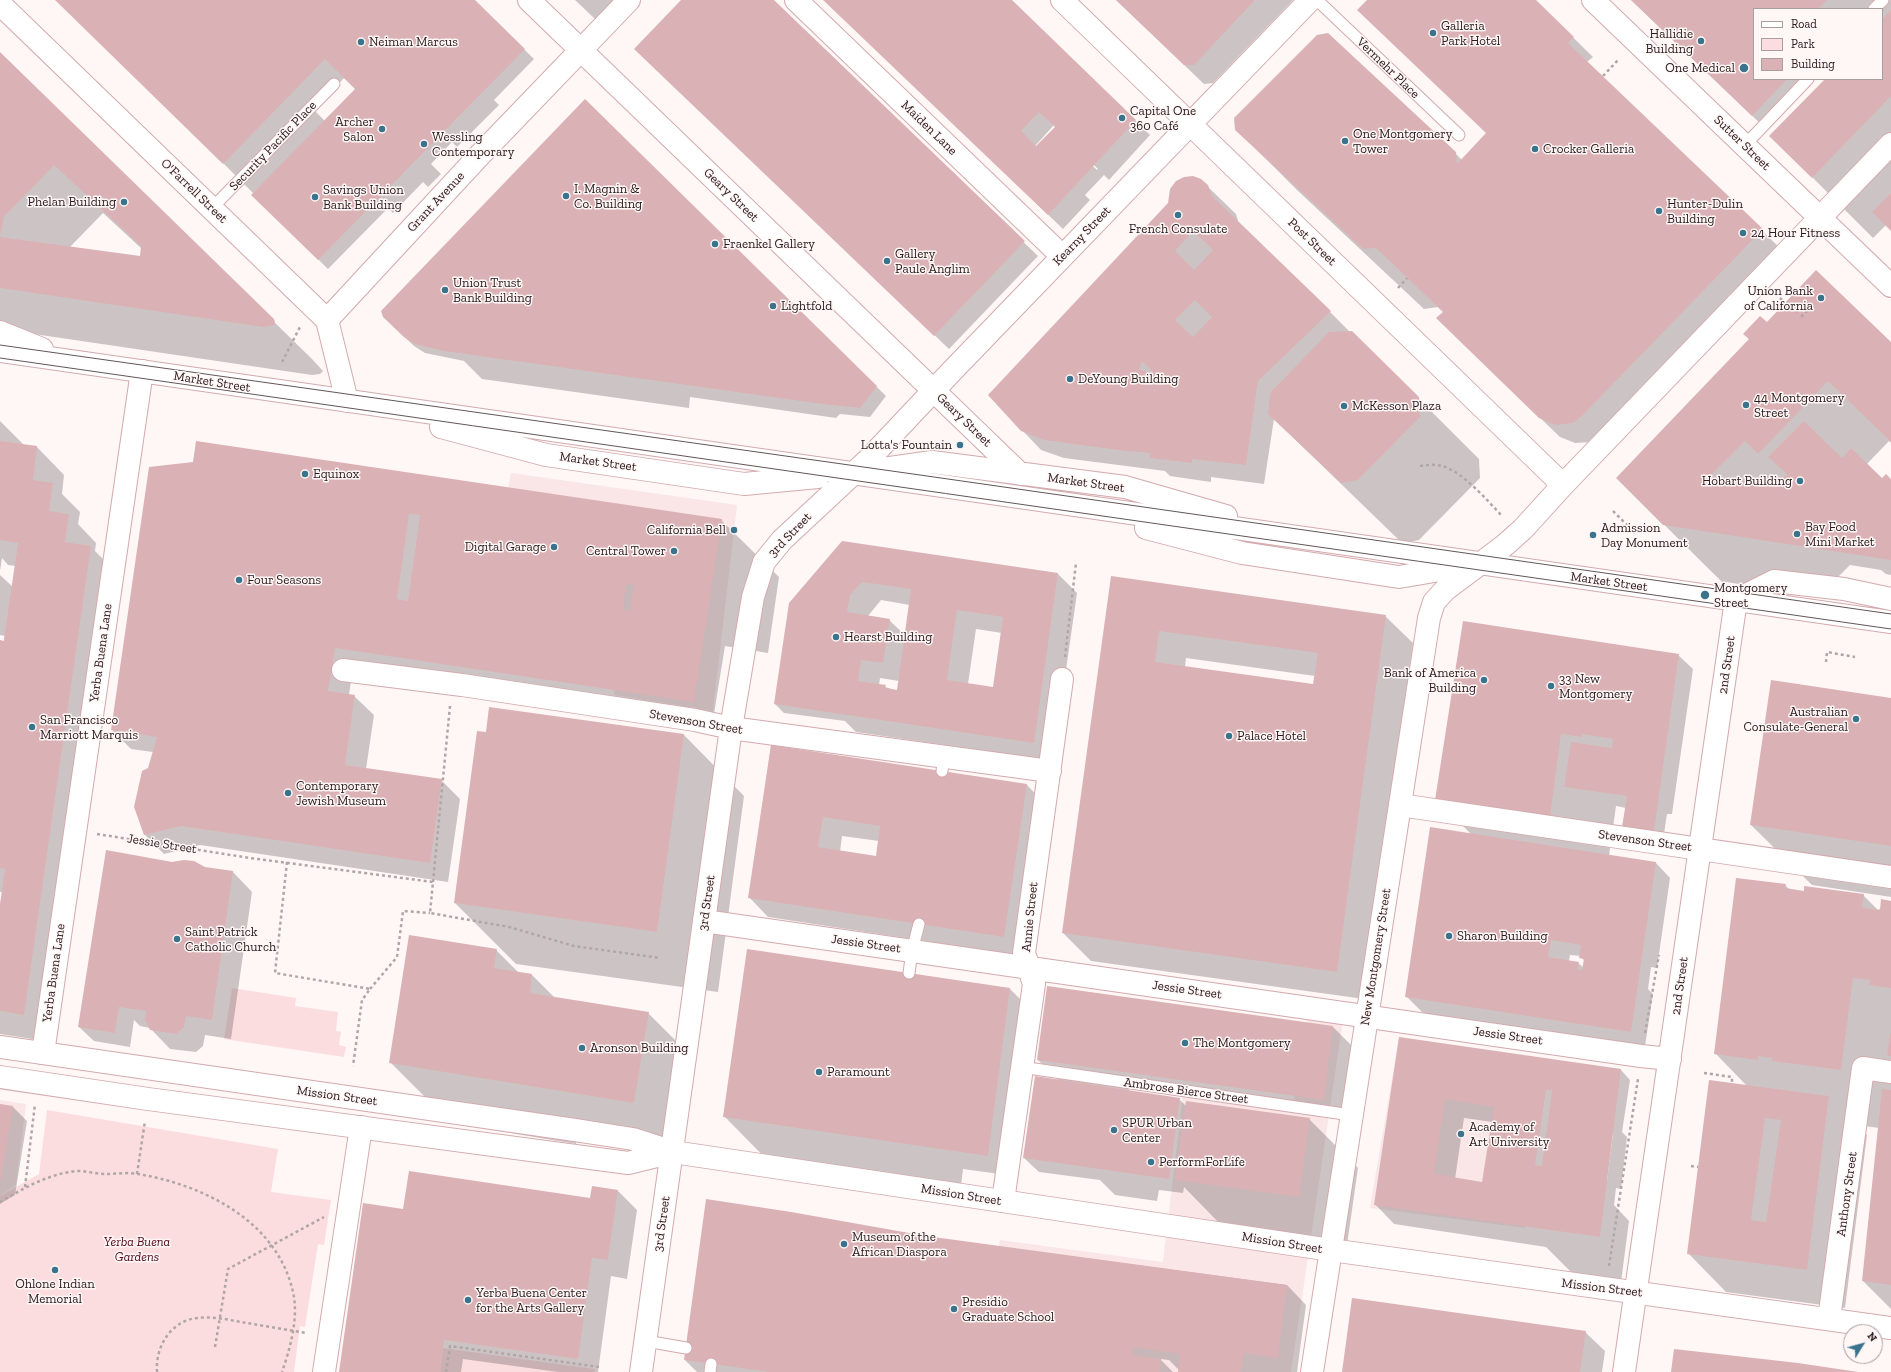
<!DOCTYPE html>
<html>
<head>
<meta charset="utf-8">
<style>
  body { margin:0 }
  #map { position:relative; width:1891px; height:1372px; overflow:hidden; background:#fff6f6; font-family:"Zilla Slab",serif }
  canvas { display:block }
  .legend { position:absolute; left:1753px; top:8px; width:130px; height:72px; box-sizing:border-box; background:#fff6f6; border:1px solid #a99e9e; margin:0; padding:5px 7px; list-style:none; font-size:12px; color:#28191b }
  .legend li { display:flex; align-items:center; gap:8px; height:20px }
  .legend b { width:20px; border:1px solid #a99e9e }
  .north { position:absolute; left:1843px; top:1324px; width:40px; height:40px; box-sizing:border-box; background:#fff6f6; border:1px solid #a99e9e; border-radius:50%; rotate:53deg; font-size:11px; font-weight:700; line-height:16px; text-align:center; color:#28191b }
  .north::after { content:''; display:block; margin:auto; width:14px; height:18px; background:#39748c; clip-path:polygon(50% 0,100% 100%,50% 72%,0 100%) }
</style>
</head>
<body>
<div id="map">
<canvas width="1891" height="1372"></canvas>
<ul class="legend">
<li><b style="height:5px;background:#fff"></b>Road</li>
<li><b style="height:11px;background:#fcdddf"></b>Park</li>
<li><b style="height:11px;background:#dab1b4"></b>Building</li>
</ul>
<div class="north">N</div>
</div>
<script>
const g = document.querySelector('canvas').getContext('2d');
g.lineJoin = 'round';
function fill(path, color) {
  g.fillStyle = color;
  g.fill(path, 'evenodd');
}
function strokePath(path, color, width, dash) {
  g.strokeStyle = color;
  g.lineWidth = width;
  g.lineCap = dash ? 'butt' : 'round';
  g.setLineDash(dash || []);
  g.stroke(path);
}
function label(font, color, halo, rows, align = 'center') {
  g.font = font + ' "Zilla Slab",serif';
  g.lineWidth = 3;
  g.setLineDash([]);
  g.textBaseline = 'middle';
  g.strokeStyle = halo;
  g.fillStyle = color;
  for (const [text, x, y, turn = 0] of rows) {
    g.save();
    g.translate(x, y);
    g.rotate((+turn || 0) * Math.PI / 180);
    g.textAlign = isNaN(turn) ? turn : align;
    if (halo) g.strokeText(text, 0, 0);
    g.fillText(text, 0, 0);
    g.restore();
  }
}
const built = new Path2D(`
  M511 473 737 505 713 711 614 695 621 619 489 599Z
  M1308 1013 1343 1020 1291 1372H980L1000 1240 1163 1262 1184 1085 1294 1100Z
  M1399 1037 1550 1060 1525 1228 1370 1208Z
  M0 1100 26 1104 16 1185 0 1196Z`);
const green = new Path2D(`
  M232 988 296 998 295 1006 338 1012 336 1031 341 1032 339 1045 346 1047 344 1057 224 1039Z
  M47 1110 278 1149 271 1192 331 1200 324 1245 318 1244 305 1327 300 1326 294 1372H0V1196L39 1174Z
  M443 1348 595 1369V1372H440Z`);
const shadow = new Path2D(`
  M56 0H474L534 59 494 100 499 105 457 147 452 142 431 164 441 174 428 187 423 182 393 213 388 208 328 269 253 195 254 194 218 158ZM344 78 356 89 325 121 314 110Z
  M575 0H614L595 19Z
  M683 0H772L1038 256 949 349 869 273Z
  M824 0H1011L1150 135 1109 180 1104 175 1085 195 1090 200 1063 229ZM1054 125 1098 169 1097 170 1054 129 1040 151 1035 146Z
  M1116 0H1293L1213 83 1204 84Z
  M1368 0H1535L1593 57 1587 62 1781 249 1592 442 1575 443 1560 437 1456 337 1444 312 1438 307 1424 309 1297 190 1236 129 1455 153 1462 160 1487 133Z
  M1631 0H1891V229L1886 225 1873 238 1771 136 1826 79H1882V9H1754V79H1815L1767 130Z
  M0 54 312 359 323 371 320 374 312 375 0 329ZM103 213 142 249 141 257 70 247Z
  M585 100 886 396 870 417 840 414 836 418 690 397 689 408 482 379 464 361 425 353 414 346 394 327Z
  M1207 186 1236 214 1239 224 1330 312 1349 331 1348 332H1352L1479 459 1480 478 1419 540 1402 543 1274 419 1264 484 1211 477V482L1170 476 1165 471 1064 458 1041 450 1022 430Z
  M1767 323 1891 343V443L1889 441 1866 465 1882 479 1891 480V575L1886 574 1881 570 1850 565 1819 596 1726 582 1724 584 1617 478Z
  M0 421 24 445 37 447 64 475 62 494 80 512 78 524 96 543 95 551 118 574 51 1042 0 1034V911L3 892H0V641L5 642V636L0 635V575L13 587 16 566 8 565 2 558 0 571Z
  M150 468 721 520 779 577 768 653 725 646 713 720 353 667 349 695 354 696 374 715 366 769 441 780 460 799 448 882 200 845 164 854 145 835 149 769 153 752 131 749 112 730Z
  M843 542 1058 574 1077 593 1053 761 856 732 845 721 784 713 775 704ZM881 600 910 605 906 636 889 620 868 616ZM976 629 1002 633 994 688 968 684ZM880 678 899 681 898 691 879 685Z
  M1112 577 1385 616 1413 643 1364 999 1091 961 1063 933ZM1186 658 1315 676 1314 685 1185 667Z
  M1678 655 1693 669 1672 814H1667L1663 840 1633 836 1626 808 1616 806 1609 856 1656 863 1670 878 1657 968 1651 967 1648 989 1653 994 1645 1046 1434 1024 1406 996 1471 834 1436 799ZM1570 955 1581 956 1585 962 1584 968 1578 963 1569 961Z
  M1891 699V897L1812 885 1751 825Z
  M487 733 684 735 744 796 718 992 516 964 455 903Z
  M771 746 1027 785 1046 805 1023 956 768 917 749 897ZM842 836 879 841 876 858 840 852Z
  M204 868 233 872 252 892 231 1039 205 1035 203 1046 196 1052 170 1049 150 1028 140 1026 134 1020 130 1047 94 1041 79 1027Z
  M1785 885 1790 890 1805 892 1863 895 1878 910 1891 902V1309L1863 1281 1879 1128 1857 1125 1867 1135 1845 1308 1726 1292 1688 1253 1747 1086 1715 1053Z
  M496 950 519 973 532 975 556 999 648 1013 687 1052 673 1141 578 1125 576 1144 451 1123 390 1062Z
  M1048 987 1333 1027 1352 1046 1342 1119 1129 1089V1091L1179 1099 1186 1106 1309 1119 1358 1168 1347 1245 1224 1228 1184 1187 1183 1193 1159 1190 1157 1201 1115 1195 1100 1180 1039 1172 1024 1158 1059 1081 1038 1060Z
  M1010 989 1029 1008 1007 1175 963 1169 959 1202 784 1177 724 1116Z
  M1400 1038 1621 1070 1630 1080 1622 1132 1627 1137 1621 1189 1616 1188 1614 1205 1629 1221 1621 1282 1575 1276 1546 1247 1394 1224 1375 1204ZM1464 1118 1493 1122 1483 1183 1455 1179ZM1611 1134H1613L1607 1180H1605Z
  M0 1105 13 1107 27 1121 15 1195 0 1204Z
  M618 1191 637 1210 627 1279 611 1276 598 1372H558L463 1359 461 1372H340L404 1210 590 1199Z
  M926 1237 1287 1285 1306 1305 1297 1372H1179V1370L1169 1360 1160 1359 1173 1372H697L685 1360Z
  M1585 1332 1605 1351 1602 1372H1343Z`);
const building = new Path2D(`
  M55 0H475L525 49 318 260 251 195 355 89 325 59 223 164Z
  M681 0H774L1025 241 934 336 634 49Z
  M823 0H1012L1136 120 1048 215ZM1039 112 1055 127 1036 146 1021 131Z
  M1116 0H1255L1194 65H1184Z
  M1367 0H1536L1574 37 1568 43 1763 229 1583 415 1573 423 1555 425 1539 418 1436 318 1443 312 1376 248 1363 249 1235 130 1234 118 1317 35 1328 33 1456 152 1457 164 1486 133 1357 10Z
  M1631 0H1827L1818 9H1754V79H1787L1752 116Z
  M1891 10V96L1812 178 1769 136 1825 79H1882V19Z
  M0 52 274 319 275 322 274 325 263 327 0 288V237L140 256 141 246 54 165 4 217 0 236Z
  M585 99 877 386 860 408 822 404 444 351 415 344 404 337 383 317 381 311Z
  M1193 176 1201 179 1208 185 1212 196 1331 311 1258 381 1246 465 1192 459V463L1150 458V453L1126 451 1044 440 1021 431 988 395 1168 203 1170 189 1176 181 1184 177ZM1193 231 1213 250 1194 270 1175 251ZM1195 300 1212 317 1193 337 1175 320ZM1142 361 1154 373 1139 370Z
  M1891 193V231L1872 212Z
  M1816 270 1891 342V442L1828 381 1758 454 1745 441 1710 476 1776 485 1787 474 1768 457 1804 421 1842 458 1851 448 1882 478 1886 474 1891 479V560L1663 525 1616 478 1749 339 1743 334 1760 316 1767 322Z
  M1352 331 1419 397 1420 417 1358 480 1341 483 1268 414 1270 393 1329 332Z
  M0 441 37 446 33 480 53 483 49 511 69 514 65 542 91 546 24 1015 0 1011V904L5 869 0 868V640L4 641V639L18 543 0 540Z
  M196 441 722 519 694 702 335 648 328 691 355 695 345 765 442 779 430 863 181 826 144 835 134 807 142 771 148 768 157 737 111 730 149 467 193 462ZM409 514 420 515 408 601 397 599ZM626 584 634 585 630 611 623 610Z
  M842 541 1058 573 1034 743 774 704 789 603ZM862 582 911 589 897 690 885 688 886 685 858 681 861 660 883 663 890 619 847 612 850 595ZM957 610 1003 617 993 687 947 680Z
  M1111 576 1386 615 1337 972 1062 933ZM1159 631 1318 653 1313 684 1155 662Z
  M1463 621 1679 654 1654 831 1622 827 1627 796 1564 787 1571 742 1612 748 1613 739 1582 734V737L1561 734 1550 817 1435 800Z
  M1771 680 1891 698V846L1750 825Z
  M489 707 684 734 657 932 454 903 477 731 486 732Z
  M771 745 1027 784 1004 937 748 898ZM823 817 880 826 876 856 818 847Z
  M1430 827 1656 862 1631 1032 1405 997ZM1551 940 1581 945 1579 958 1584 959 1582 970H1577L1579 962 1548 957Z
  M106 850 172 862 184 860 194 861 205 867 233 871 212 1020 186 1016 184 1027 176 1034 150 1030 145 1021 146 1011 119 1007 115 1033 78 1027Z
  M1736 878 1786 884 1785 888 1804 891V886L1864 894 1862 907 1871 909 1880 910 1881 899 1891 901V988L1869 985 1870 980 1853 978 1841 1070 1771 1061 1772 1058 1758 1056V1060L1714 1054Z
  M409 935 497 949 494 968 532 974 530 993 649 1012 634 1103 389 1063Z
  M747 949 1010 988 988 1156 723 1117Z
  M1047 986 1333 1026 1324 1100 1037 1060Z
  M1890 1034H1891V1056L1887 1055Z
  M1399 1037 1621 1069 1600 1237 1374 1205ZM1546 1090H1552L1542 1166 1535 1165ZM1445 1099 1494 1107 1482 1182 1434 1174Z
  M1035 1076 1180 1098 1169 1179 1023 1158Z
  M1709 1080 1829 1096 1807 1270 1687 1254ZM1765 1118 1781 1120 1766 1222 1751 1220Z
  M1882 1089 1891 1090V1285L1862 1281Z
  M1186 1101 1310 1118 1299 1197 1175 1180Z
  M0 1104 13 1106 1 1180H0Z
  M409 1171 590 1198 592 1186 618 1190 608 1260 592 1258 578 1359 444 1340 440 1372H339L363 1203 403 1209Z
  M706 1199 791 1212 926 1236 1287 1285 1278 1358 1244 1353 1241 1372H1178L1180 1354 1133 1347 1132 1355 1161 1359 1160 1372H769L684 1360Z
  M1352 1298 1586 1331 1580 1372H1342Z
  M1674 1349 1798 1363 1858 1372H1671Z`);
const path = new Path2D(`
  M1603 76 1619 59
  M1398 288 1407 278
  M1780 298 1792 310
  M1796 312 1801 307 1806 312 1800 318
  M282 362 301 325
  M1420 466C1428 465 1434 464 1442 466 1462 471 1488 501 1502 516
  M1613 511 1635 533
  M1065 657 1076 563
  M1826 662 1827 652 1855 657
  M97 834 250 858 433 882 430 913 509 927 574 946 660 958
  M287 862 275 973 370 989 362 1000 353 1066
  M433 882 450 706
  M370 989 397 957 403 911 430 913
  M1645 1033 1659 955
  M1704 1073 1732 1077V1083
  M1691 1166 1698 1167
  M137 1174 145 1121
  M25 1187 35 1104
  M0 1202C24 1188 50 1173 78 1171 87 1171 96 1174 105 1174 116 1174 128 1172 138 1174 204 1185 277 1221 293 1292 299 1317 290 1349 282 1372
  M1609 1266 1638 1079
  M215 1347 228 1269 324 1217
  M157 1372C155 1348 170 1321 197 1318 213 1316 230 1320 246 1323 266 1326 287 1330 307 1333
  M446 1372 450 1346 599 1367`);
const lane = new Path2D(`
  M1317 0 1459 135
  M1874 9 1883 0
  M1745 145 1808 79
  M212 208 334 84
  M942 771 944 757
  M909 973 912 951 919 924
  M1021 1067 1351 1115
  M646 1341 686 1348
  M710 1372 711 1364`);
const street = new Path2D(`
  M796 0 1062 256
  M343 670 462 685 695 720 731 728 1050 771
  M1400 805 1891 877
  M704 921 1641 1056 1670 1059
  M43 1053 142 371
  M1003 1201 1034 984 1024 953 1062 679
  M1829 1319 1863 1068 1891 1072
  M324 1372 361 1127`);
const secondary = new Path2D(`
  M529 0 1020 474
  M1062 0 1563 485
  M1593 0 1891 286
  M0 4 327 320 347 401
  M327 320 478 157 629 0
  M0 332 42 349
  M0 351 1891 622
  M441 427 546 455 744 484 818 477
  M876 470 932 462 1125 487 1226 516
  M1146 528 1242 553 1399 577 1458 567
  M1736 600 1774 581 1844 589 1891 599
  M0 1047 575 1130 633 1139 673 1152 1331 1250 1891 1328
  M0 1077 148 1099 628 1163 673 1152
  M641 1372 731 728 753 597 764 562 782 540 869 459 952 371 1310 0
  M1312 1372 1429 618 1434 602 1445 590 1505 545 1523 529 1563 485 1891 144
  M1624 1372 1736 600`);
const tram = new Path2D(`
  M0 345 920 475 1891 614
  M0 358 1891 629`);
const markers = [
  [1433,33,4,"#39748c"],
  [1701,41,4,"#39748c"],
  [361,42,4,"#39748c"],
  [1744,68,5,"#39748c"],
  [1122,118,4,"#39748c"],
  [382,129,4,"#39748c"],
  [1345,141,4,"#39748c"],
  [424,144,4,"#39748c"],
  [1535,149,4,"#39748c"],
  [566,196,4,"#39748c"],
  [315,197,4,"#39748c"],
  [124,202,4,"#39748c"],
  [1659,211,4,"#39748c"],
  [1178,215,4,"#39748c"],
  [1743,233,4,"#39748c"],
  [715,244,4,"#39748c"],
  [887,261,4,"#39748c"],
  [445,290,4,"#39748c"],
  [1821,298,4,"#39748c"],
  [773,306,4,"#39748c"],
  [1070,379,4,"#39748c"],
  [1746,405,4,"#39748c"],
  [1344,406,4,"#39748c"],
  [960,445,4,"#39748c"],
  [305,474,4,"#39748c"],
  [1800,481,4,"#39748c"],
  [734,530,4,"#39748c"],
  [1797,534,4,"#39748c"],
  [1593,535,4,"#39748c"],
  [554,547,4,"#39748c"],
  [674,551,4,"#39748c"],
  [239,580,4,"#39748c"],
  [1705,595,5,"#39748c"],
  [836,637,4,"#39748c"],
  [1484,680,4,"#39748c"],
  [1551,686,4,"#39748c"],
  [1856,719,4,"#39748c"],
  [32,727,4,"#39748c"],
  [1229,736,4,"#39748c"],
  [288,793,4,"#39748c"],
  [1449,936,4,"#39748c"],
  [177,939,4,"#39748c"],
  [1185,1043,4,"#39748c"],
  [582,1048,4,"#39748c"],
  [819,1072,4,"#39748c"],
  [1114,1130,4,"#39748c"],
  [1461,1134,4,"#39748c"],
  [1151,1162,4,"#39748c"],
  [844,1244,4,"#39748c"],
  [55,1270,4,"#39748c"],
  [468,1300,4,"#39748c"],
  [954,1309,4,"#39748c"]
];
const poiNames = [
  ["Galleria",1441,26],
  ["Park Hotel",1441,41],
  ["Hallidie",1693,34,"right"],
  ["Building",1693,49,"right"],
  ["Neiman Marcus",369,42],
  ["One Medical",1735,68,"right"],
  ["Capital One",1130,111],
  ["360 Café",1130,126],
  ["Archer",374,122,"right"],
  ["Salon",374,137,"right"],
  ["One Montgomery",1353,134],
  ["Tower",1353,149],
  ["Wessling",432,137],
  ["Contemporary",432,152],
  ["Crocker Galleria",1543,149],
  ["I. Magnin &",574,189],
  ["Co. Building",574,204],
  ["Savings Union",323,190],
  ["Bank Building",323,205],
  ["Phelan Building",116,202,"right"],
  ["Hunter-Dulin",1667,204],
  ["Building",1667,219],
  ["French Consulate",1178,229,"center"],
  ["24 Hour Fitness",1751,233],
  ["Fraenkel Gallery",723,244],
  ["Gallery",895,254],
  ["Paule Anglim",895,269],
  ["Union Trust",453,283],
  ["Bank Building",453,298],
  ["Union Bank",1813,291,"right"],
  ["of California",1813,306,"right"],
  ["Lightfold",781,306],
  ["DeYoung Building",1078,379],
  ["44 Montgomery",1754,398],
  ["Street",1754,413],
  ["McKesson Plaza",1352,406],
  ["Lotta's Fountain",952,445,"right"],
  ["Equinox",313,474],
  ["Hobart Building",1792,481,"right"],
  ["Bay Food",1805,527],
  ["Mini Market",1805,542],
  ["Admission",1601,528],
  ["Day Monument",1601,543],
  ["California Bell",726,530,"right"],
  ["Digital Garage",546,547,"right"],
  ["Central Tower",666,551,"right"],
  ["Four Seasons",247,580],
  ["Montgomery",1714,588],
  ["Street",1714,603],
  ["Hearst Building",844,637],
  ["Bank of America",1476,673,"right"],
  ["Building",1476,688,"right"],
  ["33 New",1559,679],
  ["Montgomery",1559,694],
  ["Australian",1848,712,"right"],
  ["Consulate-General",1848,727,"right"],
  ["San Francisco",40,720],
  ["Marriott Marquis",40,735],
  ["Palace Hotel",1237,736],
  ["Contemporary",296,786],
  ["Jewish Museum",296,801],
  ["Saint Patrick",185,932],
  ["Catholic Church",185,947],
  ["Sharon Building",1457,936],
  ["The Montgomery",1193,1043],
  ["Aronson Building",590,1048],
  ["Paramount",827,1072],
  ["SPUR Urban",1122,1123],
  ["Center",1122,1138],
  ["Academy of",1469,1127],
  ["Art University",1469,1142],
  ["PerformForLife",1159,1162],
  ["Museum of the",852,1237],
  ["African Diaspora",852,1252],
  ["Ohlone Indian",55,1284,"center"],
  ["Memorial",55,1299,"center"],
  ["Yerba Buena Center",476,1293],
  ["for the Arts Gallery",476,1308],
  ["Presidio",962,1302],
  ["Graduate School",962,1317]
];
const streetNames = [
  ["Vermehr Place",1388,68,44],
  ["Maiden Lane",929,128,44],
  ["Sutter Street",1742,143,44],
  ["Security Pacific Place",273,146,-46],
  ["O'Farrell Street",194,191,44],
  ["Geary Street",731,195,44],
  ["Grant Avenue",436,202,-47],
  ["Kearny Street",1082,236,-46],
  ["Post Street",1312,242,44],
  ["Market Street",212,382,9],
  ["Geary Street",964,420,44],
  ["Market Street",598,462,8],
  ["Market Street",1086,483,8],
  ["3rd Street",790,535,-46],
  ["Market Street",1609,582,8],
  ["Yerba Buena Lane",101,653,-82],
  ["2nd Street",1727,665,-82],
  ["Stevenson Street",696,722,10],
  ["Stevenson Street",1645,841,8],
  ["Jessie Street",162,844,9],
  ["3rd Street",707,903,-82],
  ["Annie Street",1030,917,-84],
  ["Jessie Street",866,944,8],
  ["New Montgomery Street",1376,957,-81],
  ["Yerba Buena Lane",54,973,-82],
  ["2nd Street",1680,986,-82],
  ["Jessie Street",1187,990,8],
  ["Jessie Street",1508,1036,8],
  ["Ambrose Bierce Street",1186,1091,8],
  ["Mission Street",337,1096,8],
  ["Anthony Street",1847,1194,-82],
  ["Mission Street",961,1195,9],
  ["3rd Street",662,1224,-82],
  ["Mission Street",1282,1243,9],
  ["Mission Street",1602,1288,7]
];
const parkNames = [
  ["Yerba Buena",137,1242],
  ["Gardens",137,1257]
];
fill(built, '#fae5e7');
fill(green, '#fcdddf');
fill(shadow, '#0003');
fill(building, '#dab1b4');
strokePath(lane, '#d3aaad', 13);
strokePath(street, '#d3aaad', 24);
strokePath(secondary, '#d3aaad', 24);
strokePath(path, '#b1a6a7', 2.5, [3, 3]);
strokePath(lane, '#fff', 11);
strokePath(street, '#fff', 22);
strokePath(secondary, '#fff', 22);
strokePath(tram, '#635557', 1);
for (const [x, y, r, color] of markers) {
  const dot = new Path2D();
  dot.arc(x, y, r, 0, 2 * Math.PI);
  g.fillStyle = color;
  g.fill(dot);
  strokePath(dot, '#fff6f6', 1.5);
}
label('13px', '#28191b', '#fff6f6', poiNames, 'left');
label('13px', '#28191b', '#fff6f6', streetNames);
label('italic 13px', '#52051a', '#fff6f6', parkNames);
</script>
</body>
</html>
